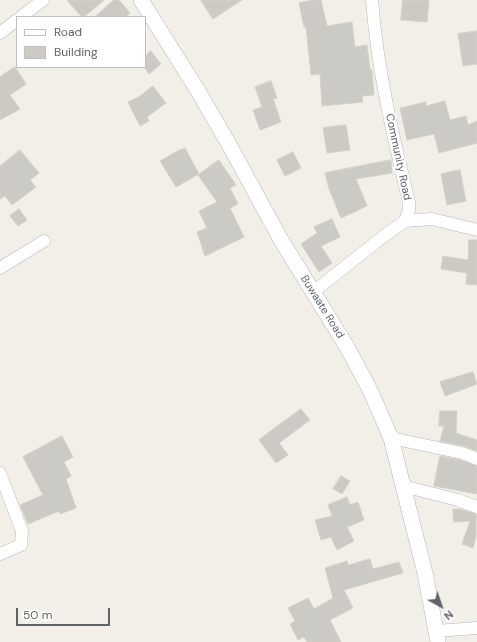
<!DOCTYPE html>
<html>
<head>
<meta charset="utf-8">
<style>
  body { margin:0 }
  #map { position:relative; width:477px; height:642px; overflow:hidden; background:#f1efe8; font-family:"DM Sans",sans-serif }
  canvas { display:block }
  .legend { position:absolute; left:16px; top:16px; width:130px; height:52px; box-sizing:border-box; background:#fff; border:1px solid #bfc1c3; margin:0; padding:5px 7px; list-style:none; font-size:12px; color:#5f6368 }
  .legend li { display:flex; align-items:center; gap:8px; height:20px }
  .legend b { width:20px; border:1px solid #bfc1c3 }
  .north { position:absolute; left:421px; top:586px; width:40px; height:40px; -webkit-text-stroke:3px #fff; paint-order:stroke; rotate:140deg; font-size:11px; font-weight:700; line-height:16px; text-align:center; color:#5f6368 }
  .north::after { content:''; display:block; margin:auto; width:14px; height:18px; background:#5f6368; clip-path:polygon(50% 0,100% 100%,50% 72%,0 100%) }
  .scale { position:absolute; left:16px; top:608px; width:94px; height:18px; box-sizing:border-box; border:2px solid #5f6368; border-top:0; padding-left:5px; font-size:12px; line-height:14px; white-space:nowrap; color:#5f6368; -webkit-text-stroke:3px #fff; paint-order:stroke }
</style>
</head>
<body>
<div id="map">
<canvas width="477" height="642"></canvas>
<ul class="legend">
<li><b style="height:5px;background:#fff"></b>Road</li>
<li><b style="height:11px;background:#cccac5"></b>Building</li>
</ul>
<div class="north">N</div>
<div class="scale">50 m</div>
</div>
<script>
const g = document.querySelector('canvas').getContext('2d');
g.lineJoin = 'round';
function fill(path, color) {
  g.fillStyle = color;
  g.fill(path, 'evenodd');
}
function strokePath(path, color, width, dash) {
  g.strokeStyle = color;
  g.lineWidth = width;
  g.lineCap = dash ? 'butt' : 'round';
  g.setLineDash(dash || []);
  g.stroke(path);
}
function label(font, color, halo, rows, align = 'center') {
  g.font = font + ' "DM Sans",sans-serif';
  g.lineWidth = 4;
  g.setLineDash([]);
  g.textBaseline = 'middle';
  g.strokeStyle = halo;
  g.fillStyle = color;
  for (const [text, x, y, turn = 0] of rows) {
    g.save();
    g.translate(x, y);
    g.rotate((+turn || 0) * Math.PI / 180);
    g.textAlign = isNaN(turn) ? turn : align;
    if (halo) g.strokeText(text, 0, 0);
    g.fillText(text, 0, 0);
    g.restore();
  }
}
const building = new Path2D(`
  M67 0H104L84 17H82Z
  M114 0H119L130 13 126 17H95Z
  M201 0H242L213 19Z
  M314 0H321L327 26 352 22 355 47 367 45 370 70H372L374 95 362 96 363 102 322 106 320 74 311 75 306 27H304L299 3Z
  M403 0H429L427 22 401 20Z
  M477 31V64L463 66 458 34Z
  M151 51 161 64 149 74 145 68V56Z
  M15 67 26 84 10 95 20 109 0 120V77Z
  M271 81 277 98 273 99 281 122 260 130 253 110 262 107 255 87Z
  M153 86 166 103 147 117 149 121 140 126 128 102 140 96Z
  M445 101 450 120 466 116 468 125 477 121V143L439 153 434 134 407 140 400 108 426 102V106Z
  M346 125 350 150 327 153 323 128Z
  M185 148 199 174 176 187 160 161 181 149V150Z
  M20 150 39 173 30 180 36 187 12 205 5 196 0 199V166Z
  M293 152 301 168 285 176 277 160Z
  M219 160 236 185 230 188 238 204 230 208 244 237 205 256 197 232 207 228 199 211 217 202 198 175Z
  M391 160 392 173 356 179 367 206 341 218 329 189 325 173Z
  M460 170 466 201 447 205 441 174Z
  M19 209 27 220 18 226 10 216Z
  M332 219 340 237 321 246 332 263 319 272 301 244 317 233 314 227Z
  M469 240H477V285L466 284 467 273 441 269 443 256 468 260Z
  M473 372 477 384 445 396 440 382Z
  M301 409 310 420 279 443 288 455 276 463 259 440Z
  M440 411H457L456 433 477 440V451L464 446 440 441 444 426H439Z
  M62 436 73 457 64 462 71 476 66 479 76 508 60 514 59 511 28 524 20 505 43 495 23 457Z
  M440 456 460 460 477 466V494L434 486Z
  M341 476 350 481 342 494 333 489Z
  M347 497 350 505 358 502 364 520 347 527 354 541 337 550 331 537 321 540 315 520 332 516 328 505Z
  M453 509H460L476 514V537L473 548 462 544 470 521 454 522Z
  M370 559 373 569 399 562 403 573 344 590 353 608 330 620 341 642H307L304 637 298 640 290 624 295 621 288 608 308 598 314 609 333 598 325 568 347 561 348 565Z`);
const minor = new Path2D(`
  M21 17 43 0
  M0 33 17 20
  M405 221 432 219 477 230
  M0 268 44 241
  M313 292 384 236 405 221 409 210V202C393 136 377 68 372 0
  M391 438 462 453 477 459
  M0 473 22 531 21 545 0 554
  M403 486 458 500 477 507
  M436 631 477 628`);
const tertiary = new Path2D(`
  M141 0 198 91 231 148 281 240 347 347 370 390 391 438 399 470 425 573 438 642`);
const streetNames = [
  ["Community Road",398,157,78],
  ["Buwaate Road",322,307,58]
];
fill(building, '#cccac5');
strokePath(building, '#d6d1c6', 1);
strokePath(minor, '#b5b8bc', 13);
strokePath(tertiary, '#b5b8bc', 16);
strokePath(minor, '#fff', 12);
strokePath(tertiary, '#fff', 15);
label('11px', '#5f6368', '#fff', streetNames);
</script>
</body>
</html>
